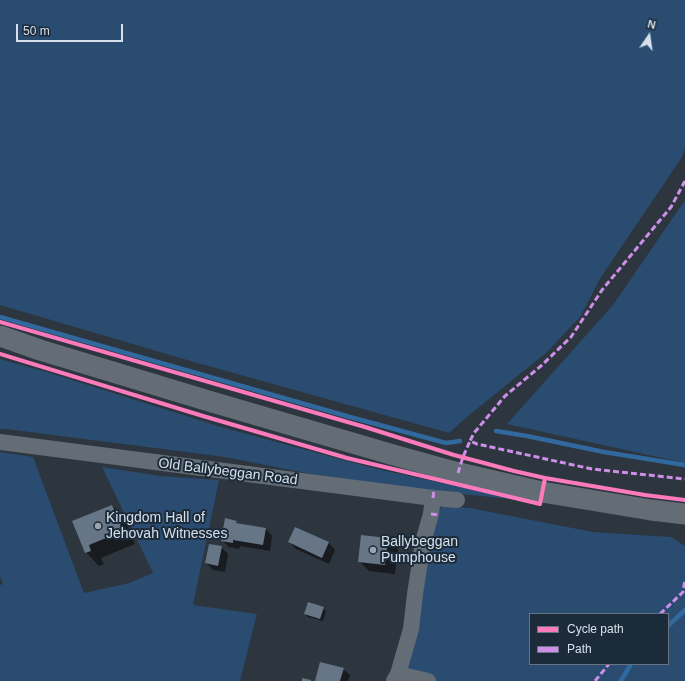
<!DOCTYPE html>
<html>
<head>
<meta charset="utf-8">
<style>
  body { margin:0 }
  #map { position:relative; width:685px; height:681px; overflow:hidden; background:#2d353e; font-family:Arial,sans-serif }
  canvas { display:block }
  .legend { position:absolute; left:529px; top:613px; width:140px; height:52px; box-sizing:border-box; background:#1c2b3a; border:1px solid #677380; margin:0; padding:5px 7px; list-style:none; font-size:12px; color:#d7e0ea }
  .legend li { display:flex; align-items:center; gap:8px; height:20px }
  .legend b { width:20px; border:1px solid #677380 }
  .north { position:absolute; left:629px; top:16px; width:40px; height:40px; -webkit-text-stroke:3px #1c2b3a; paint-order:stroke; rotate:13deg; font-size:11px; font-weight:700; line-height:16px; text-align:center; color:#d7e0ea }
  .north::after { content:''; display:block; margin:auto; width:14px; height:18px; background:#d7e0ea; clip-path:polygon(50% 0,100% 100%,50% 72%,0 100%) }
  .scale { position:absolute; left:16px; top:24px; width:107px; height:18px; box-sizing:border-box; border:2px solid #d7e0ea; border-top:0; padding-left:5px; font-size:12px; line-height:14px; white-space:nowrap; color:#d7e0ea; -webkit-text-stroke:3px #1c2b3a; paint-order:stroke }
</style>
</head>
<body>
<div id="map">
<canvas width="685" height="681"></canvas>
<ul class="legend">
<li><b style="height:5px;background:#fd7abc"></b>Cycle path</li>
<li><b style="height:5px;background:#ce8fe9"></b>Path</li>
</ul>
<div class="north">N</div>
<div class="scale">50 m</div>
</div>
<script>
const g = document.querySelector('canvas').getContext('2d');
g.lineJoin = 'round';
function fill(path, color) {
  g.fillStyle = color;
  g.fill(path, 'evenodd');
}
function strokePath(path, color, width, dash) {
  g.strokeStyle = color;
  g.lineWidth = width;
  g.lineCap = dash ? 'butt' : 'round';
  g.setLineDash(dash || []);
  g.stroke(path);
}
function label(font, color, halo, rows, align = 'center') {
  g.font = font + ' Arial,sans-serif';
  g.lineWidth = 4;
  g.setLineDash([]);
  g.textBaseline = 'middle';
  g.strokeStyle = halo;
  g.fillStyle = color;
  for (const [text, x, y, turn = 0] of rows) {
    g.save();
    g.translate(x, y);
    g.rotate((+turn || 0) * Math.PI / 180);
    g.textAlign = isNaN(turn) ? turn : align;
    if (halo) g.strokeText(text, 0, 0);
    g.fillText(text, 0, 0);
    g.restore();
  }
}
const green = new Path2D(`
  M0 0H685V148L682 157 601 277 580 317 546 353 468 416 449 433 194 362 0 305Z
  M685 200V463L507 424 613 305Z
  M0 359 50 373 221 427 377 469 520 500 433 491 311 474 225 457 6 429H0Z
  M0 452 33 457 84 593 129 583 153 573 102 467 161 476 219 480 193 605 257 614 240 681H0V585L3 584 0 576Z
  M442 506 470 508 593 532 671 537 685 546V681H397L432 524ZM530 614H668V664H530Z`);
const shadow = new Path2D(`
  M112 506 125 519 135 544 101 558 104 564 99 566 86 552 74 522Z
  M236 522 239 525 266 529 272 536 270 551 240 546 239 549 229 547 222 540Z
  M295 528 329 543 335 550 329 564 296 549 289 542Z
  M388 539 398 549 395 574 369 571 359 561Z
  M221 547 228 554 225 572 213 570 206 563Z
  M323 608 326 611 323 621 308 617 305 614Z
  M343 669 350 675 348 681H316Z`);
const stream = new Path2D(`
  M0 317 350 417 446 443 460 441
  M496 431 527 436 604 452 685 465
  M668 626 685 610
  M621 681 631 664`);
const building = new Path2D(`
  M112 505 123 531 89 545 91 551 85 553 72 521Z
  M225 518 237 521 236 523 266 528 263 545 233 540V543L221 541Z
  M295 527 329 542 322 558 288 542Z
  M361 535 388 538 385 565 358 562Z
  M209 544 222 546 218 566 205 563Z
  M308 602 324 607 320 619 304 614Z
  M320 662 344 668 340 681H315Z
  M302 678 311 680V681H302Z`);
const minor = new Path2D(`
  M0 442 433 498 457 500
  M398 674 428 681
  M394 681 398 674 411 629 415 594 423 542 431 514 433 498`);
const tertiary = new Path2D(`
  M0 336 40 350 212 402 397 456 455 472 542 492 651 510 685 514`);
const quiet = new Path2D(`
  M685 181 671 207 602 290 571 337 542 365 505 396 474 433 470 441 477 444 592 469 685 479
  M458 473 463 457 470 441
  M433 498 434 489
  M431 514 439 515
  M660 614 683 592 685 579
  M595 681 609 664`);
const cycleway = new Path2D(`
  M0 322 365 427 454 455 514 471 545 478 645 495 685 500
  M0 354 203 416 347 458 540 504 545 478`);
const markers = [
  [98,526,4,"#9ca4ae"],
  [373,550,4,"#9ca4ae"]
];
const streetNames = [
  ["Old Ballybeggan Road",228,472,7]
];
const poiNames = [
  ["Kingdom Hall of",106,518],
  ["Jehovah Witnesses",106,534],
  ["Ballybeggan",381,542],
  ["Pumphouse",381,558]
];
fill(green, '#294c70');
fill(shadow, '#0007');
strokePath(stream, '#31699f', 4.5);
fill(building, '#677686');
strokePath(minor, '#646d76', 16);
strokePath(tertiary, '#646d76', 21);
strokePath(quiet, '#ce8fe9', 3, [6, 3]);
strokePath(cycleway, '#fd7abc', 4);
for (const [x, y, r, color] of markers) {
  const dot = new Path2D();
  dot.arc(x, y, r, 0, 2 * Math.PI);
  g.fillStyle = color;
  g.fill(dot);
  strokePath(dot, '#1c2b3a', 1.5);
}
label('14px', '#d7e0ea', '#1c2b3a', streetNames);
label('14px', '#d7e0ea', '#1c2b3a', poiNames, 'left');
</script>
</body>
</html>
